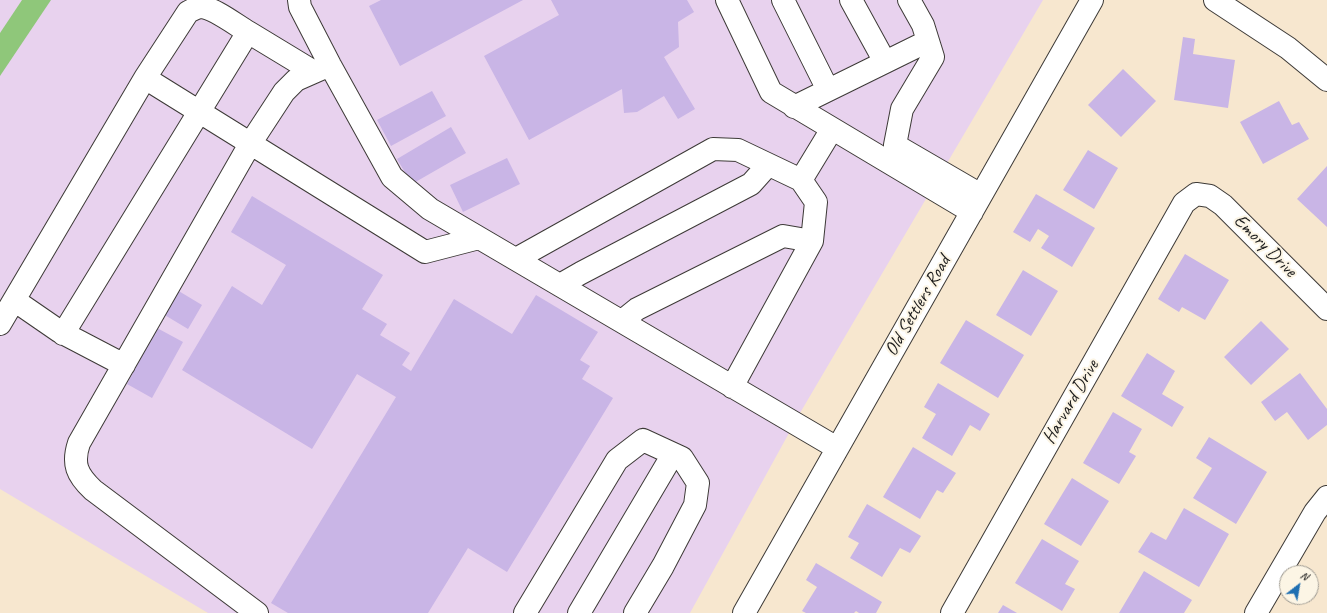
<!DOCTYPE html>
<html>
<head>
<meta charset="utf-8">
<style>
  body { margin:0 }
  #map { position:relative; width:1327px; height:613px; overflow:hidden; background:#f7e7cf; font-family:Caveat,sans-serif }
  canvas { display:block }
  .north { position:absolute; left:1279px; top:565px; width:40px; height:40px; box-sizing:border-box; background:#fcf5e5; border:1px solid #a29e95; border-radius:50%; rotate:31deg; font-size:11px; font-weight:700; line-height:16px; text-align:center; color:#1c1c1c }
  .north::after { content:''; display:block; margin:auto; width:14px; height:18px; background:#1f6fb2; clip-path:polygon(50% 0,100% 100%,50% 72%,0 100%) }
</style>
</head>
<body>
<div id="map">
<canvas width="1327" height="613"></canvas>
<div class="north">N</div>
</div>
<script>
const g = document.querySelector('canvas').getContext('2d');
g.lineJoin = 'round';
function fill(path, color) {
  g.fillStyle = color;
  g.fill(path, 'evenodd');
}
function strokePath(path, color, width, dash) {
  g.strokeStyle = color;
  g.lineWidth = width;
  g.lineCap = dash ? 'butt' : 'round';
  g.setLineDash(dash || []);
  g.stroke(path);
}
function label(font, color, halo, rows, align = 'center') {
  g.font = font + ' Caveat,sans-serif';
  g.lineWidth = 4;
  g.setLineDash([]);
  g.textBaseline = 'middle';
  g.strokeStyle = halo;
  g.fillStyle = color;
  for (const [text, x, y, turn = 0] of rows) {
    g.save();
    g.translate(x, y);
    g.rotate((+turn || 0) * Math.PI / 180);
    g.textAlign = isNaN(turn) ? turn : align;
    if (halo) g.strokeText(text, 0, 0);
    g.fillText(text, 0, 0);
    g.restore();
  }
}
const built = new Path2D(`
  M0 0H1043L800 413 690 613H208L0 489Z`);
const green = new Path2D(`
  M22 0H51L0 76V33Z`);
const building = new Path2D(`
  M381 0H523L400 66 369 6Z
  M551 0H687L694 12 678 22 679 47 664 57 695 109 678 119 664 96 637 112 624 113 622 89 529 140 484 56 559 15Z
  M1183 37 1195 39 1193 54 1235 60 1228 108 1174 100Z
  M1123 69 1156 101 1121 137 1088 105Z
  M432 91 446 116 391 146 377 120Z
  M1279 101 1292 125 1299 122 1309 139 1263 164 1240 122Z
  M451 127 466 153 412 184 397 159Z
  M1088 150 1118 168 1094 209 1063 190Z
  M507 158 520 184 463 212 450 185Z
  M1327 166V227L1297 199Z
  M1036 194 1095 228 1072 267 1041 248 1049 236 1038 229 1030 242 1013 232Z
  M252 196 383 275 362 309 387 324 380 335 410 353 402 365 411 371 454 299 512 334 536 295 598 332 580 360 590 366 582 379 613 398 507 572 468 548 428 613H288L271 603 396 397 357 374 312 449 182 370 232 286 262 305 286 265 231 232Z
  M1185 254 1229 280 1205 320 1182 307 1179 312 1158 299Z
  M1023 270 1058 291 1031 336 996 315Z
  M177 290 202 305 188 329 163 314Z
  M966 320 1024 355 998 398 940 363Z
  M1261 321 1289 349 1251 385 1224 357Z
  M157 328 183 342 152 398 127 384Z
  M1147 353 1175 371 1162 394 1184 407 1172 427 1121 396Z
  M1300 373 1327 409V425L1308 440 1287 412 1275 421 1261 402Z
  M938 383 990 414 980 431 970 425 952 456 922 438 936 414 924 407Z
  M1113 412 1142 429 1129 452 1136 456 1119 484 1083 463Z
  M1209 437 1267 472 1236 524 1193 498 1212 468 1196 458Z
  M913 447 956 473 943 493 937 490 920 519 883 497Z
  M1072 478 1109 501 1081 546 1044 524Z
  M867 504 921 536 910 553 900 548 882 577 850 558 859 543 848 537Z
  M1184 508 1229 534 1199 587 1138 552 1151 532 1166 540Z
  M1042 539 1079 561 1065 584 1075 589 1062 611 1015 583Z
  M816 563 882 602 876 613H859L856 611 854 613H806L802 611 817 587 806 580Z
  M1144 571 1192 600 1184 613H1119Z
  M1003 605 1017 613H998Z`);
const minor = new Path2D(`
  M299 0 300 7 330 65 392 177 430 209 837 448
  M727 0 771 92 972 212
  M783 0 828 90
  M851 0 885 62
  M909 0 923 25 933 57 902 109 895 145 981 195
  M145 78 188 12C192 10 195 8 200 7 213 7 236 25 248 32
  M794 107 928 41
  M801 180 832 129
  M516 259 713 149 738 150 801 180 816 202 812 241 732 387
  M560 285 581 273 751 184 768 165
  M14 300 59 331 124 365
  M622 321 637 309 783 236 812 241
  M0 324 145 78 425 252 479 238
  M63 334 248 32 314 72
  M257 613 93 490C77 475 72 464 79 443L250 144 284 92 296 80 330 65
  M525 613 617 460 643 440 682 458 698 483 695 505 663 566 635 613
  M579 613 673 454
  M744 613 1092 0
  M952 613 1184 203 1196 194 1210 196 1223 205 1327 309
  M1256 613 1315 512 1327 497`);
const major = new Path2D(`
  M1215 0 1288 48 1327 80`);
const streetNames = [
  ["Emory Drive",1265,246,45],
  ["Old Settlers Road",918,306,-60],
  ["Harvard Drive",1071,402,-60]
];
fill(built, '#e8d2ee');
fill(green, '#8fc77a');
fill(building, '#c9b5e6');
strokePath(minor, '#3d3a37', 24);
strokePath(major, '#3d3a37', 24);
strokePath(minor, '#fff', 22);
strokePath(major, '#fff', 22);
label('19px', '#1c1c1c', '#fcf5e5', streetNames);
</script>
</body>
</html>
